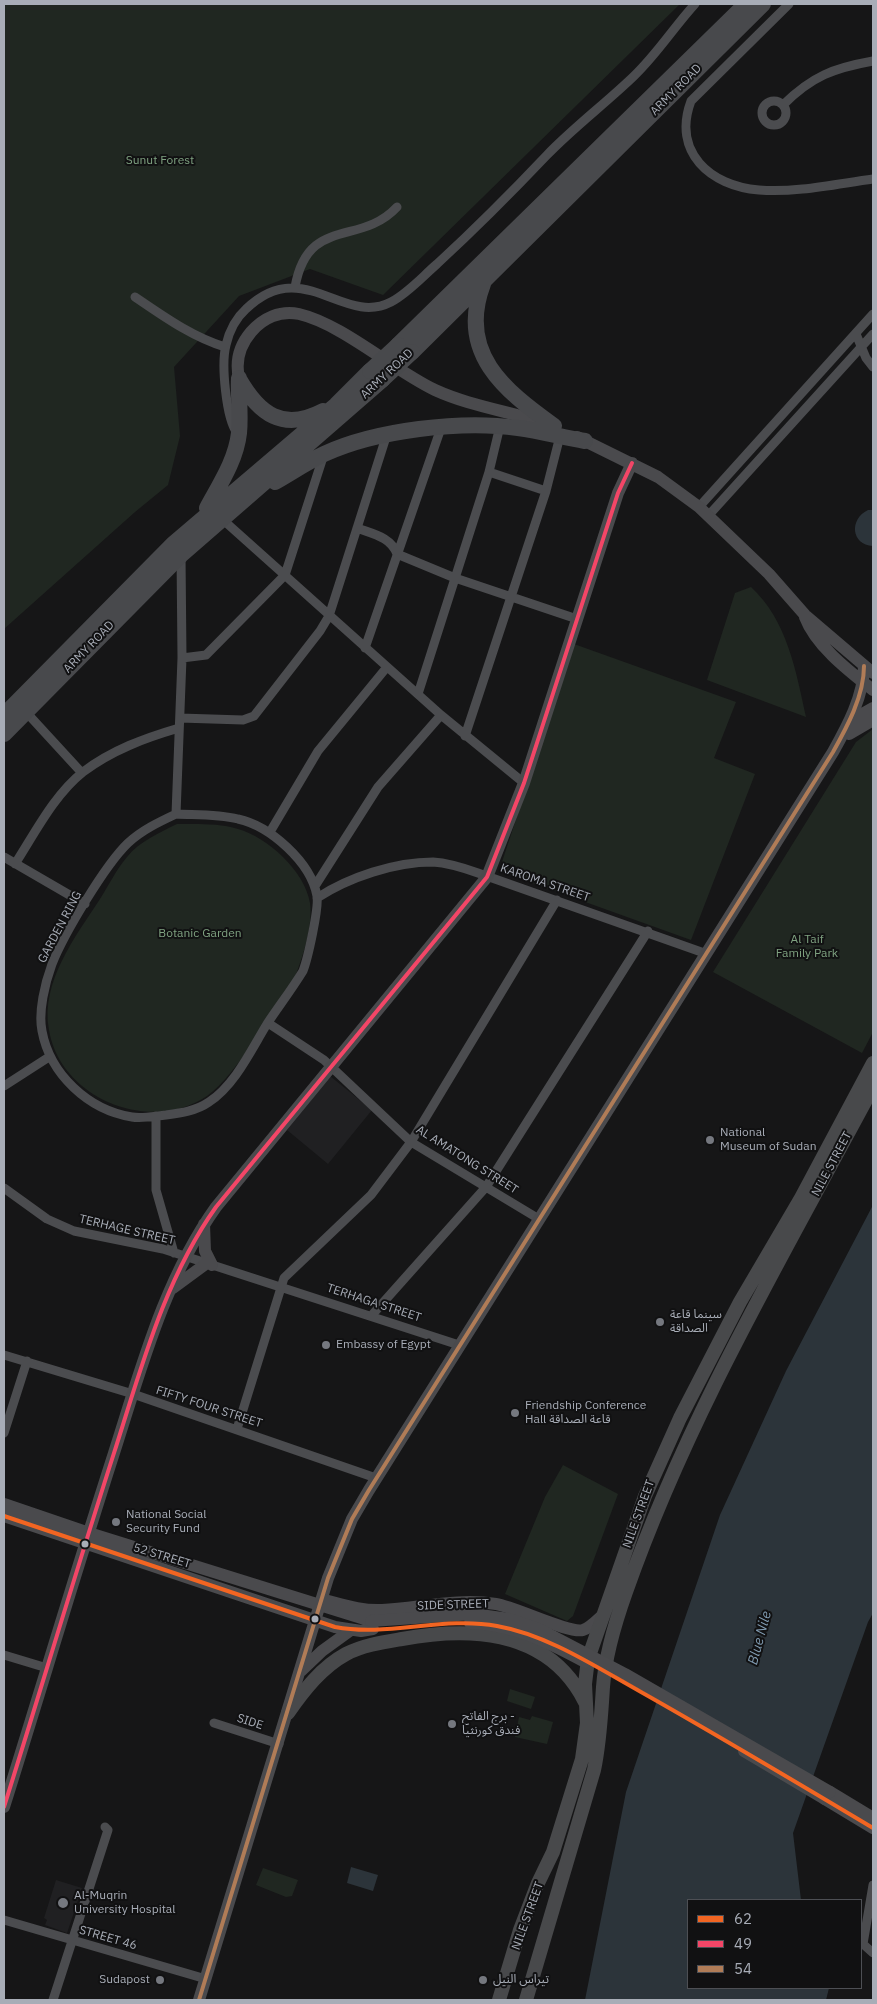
<!DOCTYPE html>
<html>
<head>
<meta charset="utf-8">
<style>
  body { margin:0 }
  #map { position:relative; width:877px; height:2004px; overflow:hidden; background:#161617; font-family:"IBM Plex Sans",sans-serif }
  canvas { display:block }
  .frame { position:absolute; inset:0; border:5px solid #a8adb7; pointer-events:none }
  .legend { position:absolute; left:687px; top:1899px; width:175px; height:90px; box-sizing:border-box; background:#111112; border:1px solid #4d4f54; margin:0; padding:6px 9px; list-style:none; font-size:15px; color:#a8adb7 }
  .legend li { display:flex; align-items:center; gap:10px; height:25px }
  .legend b { width:25px; border:1px solid #4d4f54 }
</style>
</head>
<body>
<div id="map">
<canvas width="877" height="2004"></canvas>
<div class="frame"></div>
<ul class="legend">
<li><b style="height:6px;background:#f26522"></b>62</li>
<li><b style="height:6px;background:#f34667"></b>49</li>
<li><b style="height:6px;background:#b07c57"></b>54</li>
</ul>
</div>
<script>
const g = document.querySelector('canvas').getContext('2d');
g.lineJoin = 'round';
function fill(path, color) {
  g.fillStyle = color;
  g.fill(path, 'evenodd');
}
function strokePath(path, color, width, dash) {
  g.strokeStyle = color;
  g.lineWidth = width;
  g.lineCap = dash ? 'butt' : 'round';
  g.setLineDash(dash || []);
  g.stroke(path);
}
function label(font, color, halo, rows, align = 'center') {
  g.font = font + ' "IBM Plex Sans","Noto Sans Arabic",sans-serif';
  g.lineWidth = 4;
  g.setLineDash([]);
  g.textBaseline = 'middle';
  g.strokeStyle = halo;
  g.fillStyle = color;
  for (const [text, x, y, turn = 0] of rows) {
    g.save();
    g.translate(x, y);
    g.rotate((+turn || 0) * Math.PI / 180);
    g.textAlign = isNaN(turn) ? turn : align;
    if (halo) g.strokeText(text, 0, 0);
    g.fillText(text, 0, 0);
    g.restore();
  }
}
const built = new Path2D(`
  M330 1076 372 1110 328 1164 287 1130Z
  M56 1880 82 1888 67 1933 45 1925 47 1920 44 1918Z`);
const green = new Path2D(`
  M4 4H680L383 295 310 269 239 296 174 367 180 436 168 485 135 512 4 629Z
  M751 587C787 620 796 671 806 717L707 680 735 593Z
  M574 644 736 702 714 758 755 774 691 940 499 871Z
  M873 729V1032L862 1053 713 972 856 742Z
  M177 824C197 824 219 823 238 829 267 837 305 871 310 903 313 926 303 956 295 977 274 1009 237 1075 207 1096 150 1135 60 1098 49 1030 40 982 76 936 100 899 109 885 116 870 127 857 140 841 159 833 177 824Z
  M563 1465 618 1494 573 1616 567 1621 505 1594 545 1497Z
  M510 1689 535 1697 531 1709 507 1701Z
  M532 1716 553 1722 547 1744 515 1737 519 1717 530 1720Z
  M263 1868 298 1880 292 1896 286 1897 256 1885Z`);
const water = new Path2D(`
  M868 510H873V546C851 545 849 519 868 510Z
  M873 1205V1613L868 1622 793 1833 801 1900H688V1988H829L826 2000H585L626 1792 720 1515 786 1371Z
  M351 1867 378 1875 373 1891 347 1883Z`);
const street = new Path2D(`
  M789 4 691 101C672 152 710 186 759 190 796 193 836 184 873 179
  M762 113a12 12 0 1 1 24 0a12 12 0 1 1-24 0Z
  M783 105C812 76 834 68 873 61
  M295 287C308 215 360 247 397 207
  M135 297C163 316 192 337 225 347
  M856 334 866 358 873 367
  M237 433C226 418 221 364 226 345 229 332 236 318 246 309 303 254 343 327 391 302 408 293 422 277 437 264 475 229 511 193 547 155 574 127 606 103 634 76 657 54 674 27 695 4
  M489 472 546 491
  M699 507 873 314
  M708 516 873 334
  M222 519 441 715 524 783
  M357 528C373 534 391 537 397 554L455 578 577 619
  M365 648 441 428
  M182 658 206 655 285 575 324 454
  M418 694 489 472 500 426
  M26 712 82 773
  M180 718 243 720 254 716 320 631 329 616 387 434
  M465 736 546 491 560 436
  M176 814C197 815 218 814 238 819 270 826 311 862 317 896 319 908 308 958 303 971 292 989 279 1006 267 1024 251 1050 235 1085 209 1102 196 1111 181 1113 166 1115 155 1116 142 1119 132 1117 88 1110 50 1074 42 1031 38 1012 45 983 52 964 64 934 105 865 128 843 142 830 159 822 176 814Z
  M176 814 182 658 181 555
  M270 832 318 751 387 667
  M4 857 85 904
  M15 864C35 833 54 795 83 772 112 750 145 738 179 728
  M315 886 378 787 441 715
  M317 898C349 877 395 862 433 862 449 863 464 868 478 873L707 954
  M268 1023 324 1060 411 1142 539 1219
  M4 1086 49 1057
  M156 1116V1190L174 1253
  M4 1188 47 1219 74 1231 163 1249 459 1345
  M372 1315 486 1187 648 931
  M4 1355 133 1394 376 1478
  M237 1429 284 1278 371 1195 411 1142 557 900
  M4 1433 27 1361
  M4 1655 47 1668
  M214 1723 279 1744
  M873 1885 863 1944 873 1953
  M4 1920 206 1979
  M53 2000 108 1830 105 1827`);
const secondary = new Path2D(`
  M239 378C235 360 240 345 251 332 263 318 280 310 299 314 342 324 393 370 435 390 470 406 508 411 545 423
  M577 437 658 477 699 507 769 574 805 615 873 673
  M805 617C816 646 849 671 873 690
  M850 726 857 717 873 708
  M849 734 873 720
  M204 1224 205 1251 212 1265
  M173 1288 207 1263
  M4 1504 89 1533 371 1621
  M4 1516 335 1627 361 1631 373 1629
  M325 1600C344 1605 362 1611 382 1610 420 1608 457 1598 496 1604 516 1607 569 1634 583 1630 590 1628 598 1619 604 1614
  M301 1671 322 1651 351 1630
  M830 1792 873 1818
  M825 1799 873 1828
  M4 1807C41 1689 76 1571 114 1453 141 1369 164 1280 216 1207L487 877 524 783 618 493 632 463
  M199 2000 328 1578 352 1519 369 1490 833 752C847 727 864 696 864 666`);
const primary = new Path2D(`
  M288 1713C304 1690 322 1667 346 1654 363 1645 384 1642 402 1639 472 1626 549 1630 585 1702
  M499 2000 520 1930 538 1883 553 1852 582 1759 587 1723 585 1684 588 1659 645 1496 680 1418 740 1302 801 1198 873 1063
  M526 2000 594 1770C600 1742 601 1716 603 1687 605 1658 616 1620 626 1592 688 1415 785 1252 873 1087`);
const highway = new Path2D(`
  M483 284C457 353 504 390 554 426
  M398 345 746 4
  M412 352 763 4
  M239 379C259 414 283 432 323 411
  M275 482C291 473 307 462 324 454 376 430 461 420 518 428 540 431 562 437 585 441
  M207 508C220 484 236 460 239 433 241 414 238 396 239 378
  M4 715 173 544 336 405 370 371
  M4 734 181 555 382 380`);
const secondaryBridge = new Path2D(`
  M371 1621 473 1614 509 1619 539 1629 625 1674 830 1792
  M470 1623C513 1624 548 1642 585 1662
  M744 1751 825 1799`);
const highwayBridge = new Path2D(`
  M370 371 398 345
  M382 380 412 352`);
const bus1 = new Path2D(`
  M4 1516 335 1627C388 1637 443 1616 497 1626 548 1635 596 1667 641 1692 719 1736 796 1782 873 1828`);
const bus2 = new Path2D(`
  M4 1807C41 1689 76 1571 114 1453 141 1369 164 1280 216 1207L487 877 524 783 618 493 632 463`);
const bus3 = new Path2D(`
  M199 2000 328 1578 352 1519 369 1490 833 752C847 727 864 696 864 666`);
const markers = [
  [710,1140,5,"#75787f"],
  [660,1322,5,"#75787f"],
  [326,1345,5,"#75787f"],
  [515,1413,5,"#75787f"],
  [116,1522,5,"#75787f"],
  [85,1544,4.5,"#a8adb7"],
  [315,1619,4.5,"#a8adb7"],
  [452,1724,5,"#75787f"],
  [63,1903,6,"#75787f"],
  [160,1980,5,"#75787f"],
  [483,1980,5,"#75787f"]
];
const streetNames = [
  ["ARMY ROAD",676,90,-45],
  ["ARMY ROAD",387,374,-43],
  ["ARMY ROAD",89,647,-46],
  ["KAROMA STREET",545,883,19],
  ["GARDEN RING",60,927,-62],
  ["AL AMATONG STREET",467,1160,32],
  ["NILE STREET",832,1164,-62],
  ["TERHAGE STREET",127,1230,13],
  ["TERHAGA STREET",374,1303,18],
  ["FIFTY FOUR STREET",209,1407,18],
  ["NILE STREET",639,1514,-70],
  ["52 STREET",162,1556,17],
  ["SIDE STREET",453,1605,-2],
  ["SIDE",250,1722,18],
  ["NILE STREET",528,1916,-70],
  ["STREET 46",108,1938,16]
];
const parkNames = [
  ["Sunut Forest",160,161],
  ["Botanic Garden",200,934],
  ["Al Taif",807,940],
  ["Family Park",807,954]
];
const poiNames = [
  ["National",720,1133],
  ["Museum of Sudan",720,1147],
  ["سينما قاعة",670,1315],
  ["الصداقة",670,1329],
  ["Embassy of Egypt",336,1345],
  ["Friendship Conference",525,1406],
  ["Hall قاعة الصداقة",525,1420],
  ["National Social",126,1515],
  ["Security Fund",126,1529],
  ["برج الفاتح -",462,1717],
  ["فندق كورنثيا",462,1731],
  ["Al-Muqrin",74,1896],
  ["University Hospital",74,1910],
  ["Sudapost",150,1980,"right"],
  ["تيراس النيل",493,1980]
];
const waterNames = [
  ["Blue Nile",760,1638,-75]
];
fill(built, '#202022');
fill(green, '#202721');
fill(water, '#2c343a');
strokePath(street, '#4b4c4f', 9);
strokePath(secondary, '#4a4a4d', 12);
strokePath(primary, '#48494b', 14);
strokePath(highway, '#48494c', 16);
strokePath(secondaryBridge, '#4a4a4d', 12);
strokePath(highwayBridge, '#48494c', 16);
strokePath(bus1, '#f26522', 4);
strokePath(bus2, '#f34667', 4);
strokePath(bus3, '#b07c57', 4);
for (const [x, y, r, color] of markers) {
  const dot = new Path2D();
  dot.arc(x, y, r, 0, 2 * Math.PI);
  g.fillStyle = color;
  g.fill(dot);
  strokePath(dot, '#111112', 2);
}
label('12px', '#a8adb7', '#111112', streetNames);
label('12px', '#7fa281', '#111112', parkNames);
label('12px', '#a8adb7', '#111112', poiNames, 'left');
label('italic 14px', '#809bb1', '#111112', waterNames);
</script>
</body>
</html>
